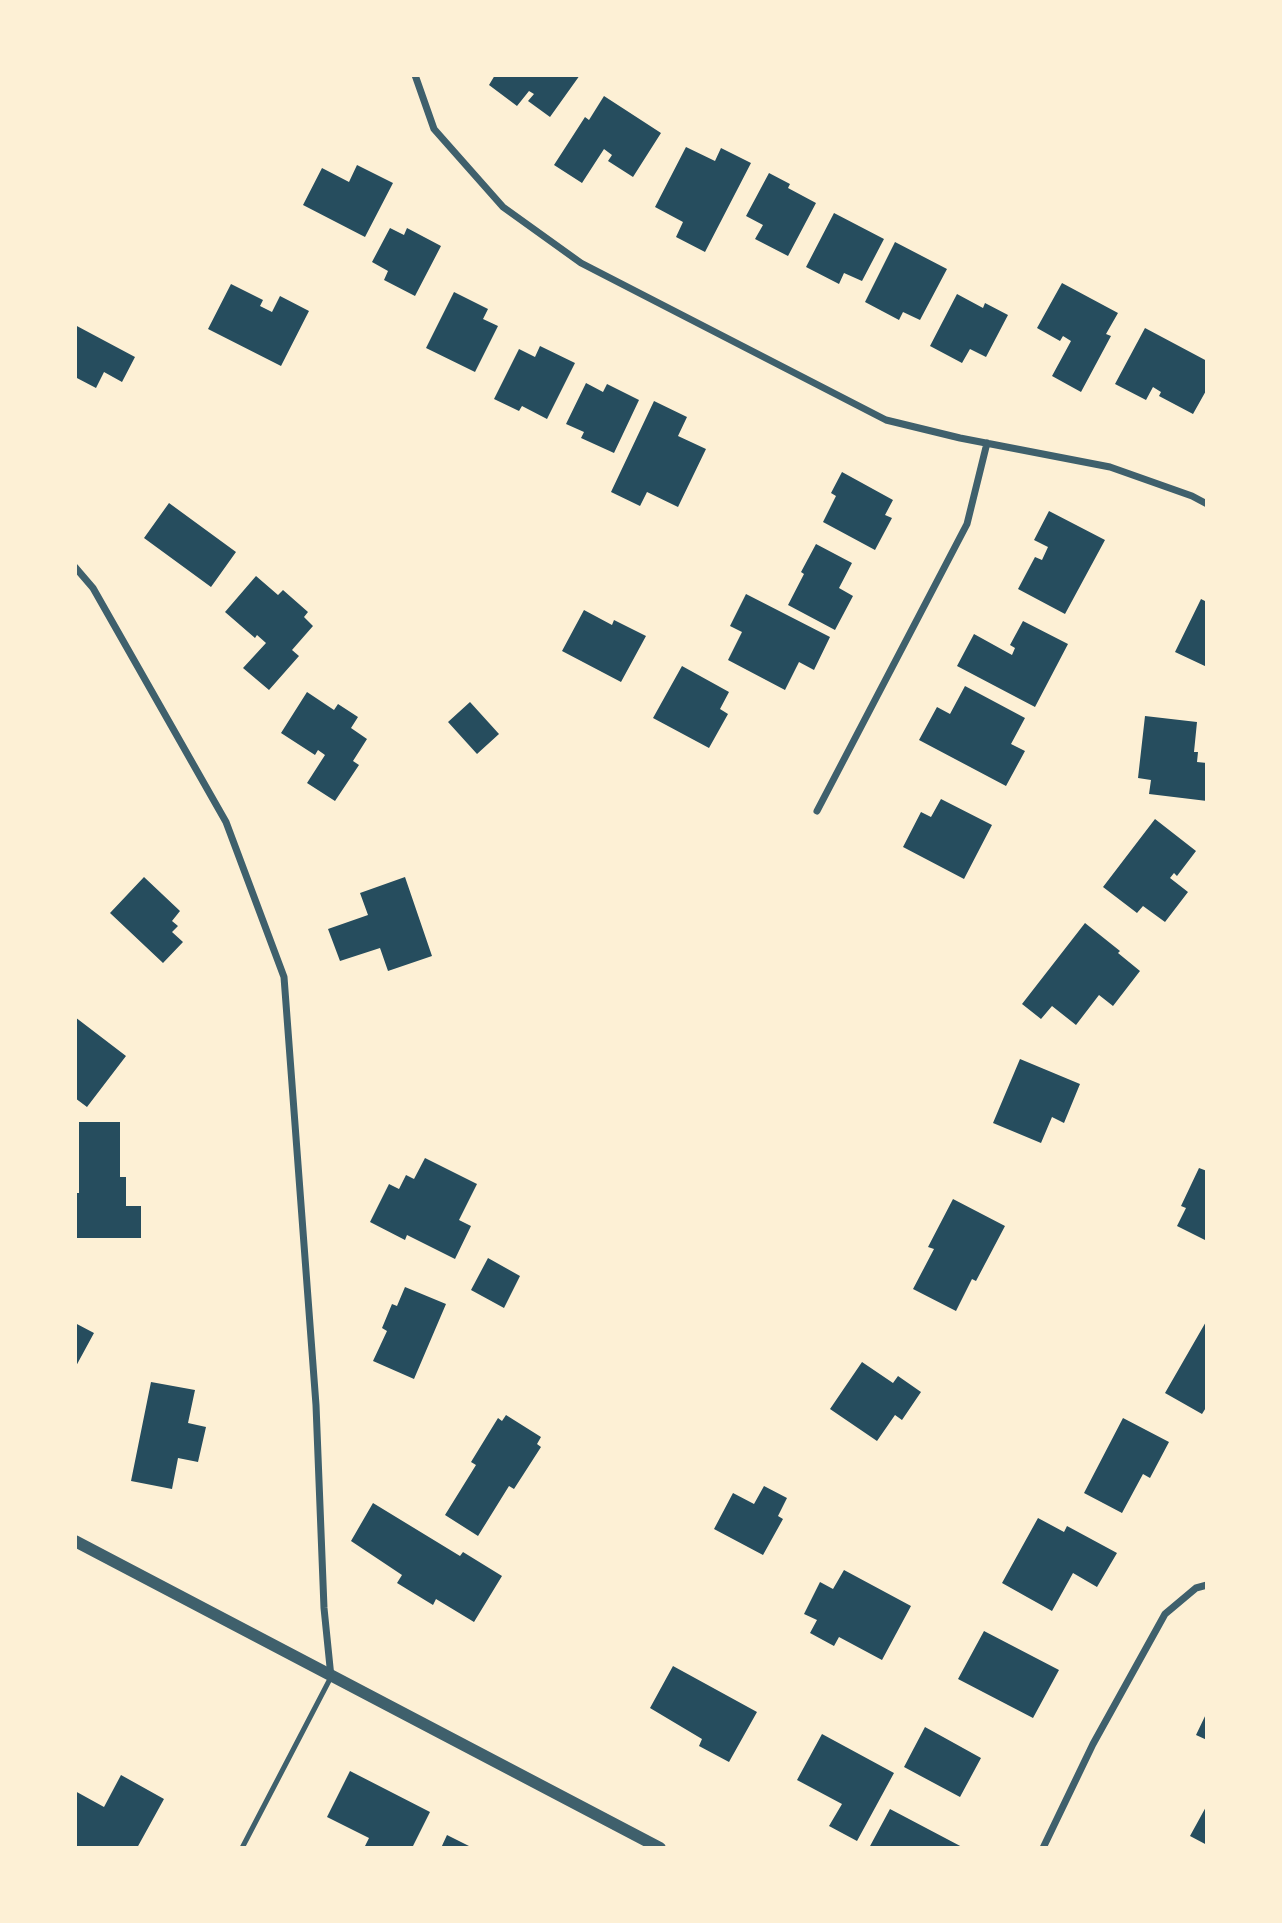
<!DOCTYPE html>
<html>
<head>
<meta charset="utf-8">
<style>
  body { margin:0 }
  #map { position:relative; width:1282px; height:1923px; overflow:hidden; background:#fdf0d5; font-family:"Space Grotesk",sans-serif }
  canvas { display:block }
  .frame { position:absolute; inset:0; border:77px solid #fdf0d5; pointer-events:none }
</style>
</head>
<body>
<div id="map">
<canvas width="1282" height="1923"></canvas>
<div class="frame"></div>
</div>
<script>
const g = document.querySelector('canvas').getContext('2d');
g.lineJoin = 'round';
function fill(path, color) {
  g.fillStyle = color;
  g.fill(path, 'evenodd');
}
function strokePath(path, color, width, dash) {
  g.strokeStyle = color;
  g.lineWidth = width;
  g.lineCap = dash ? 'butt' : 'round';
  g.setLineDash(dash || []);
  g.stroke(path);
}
const building = new Path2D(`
  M495 75H580L550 117 528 101 534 94 529 91 517 106 489 85Z
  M604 96 661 133 633 177 608 161 612 155 604 149 582 183 554 165 585 117 589 120Z
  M686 147 715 161 721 148 751 163 705 252 676 237 683 222 655 207Z
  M357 165 393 183 365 237 303 205 322 168 349 182Z
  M769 173 790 184 788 188 816 203 788 256 755 239 763 225 746 216Z
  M834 213 884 239 862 281 844 273 839 284 806 267Z
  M390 228 404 235 407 228 441 246 415 296 384 280 388 271 372 262Z
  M895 242 947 269 920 320 903 312 899 320 865 302Z
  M1062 283 1118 313 1106 334 1111 336 1081 392 1052 376 1071 341 1063 336 1060 341 1037 328Z
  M231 284 263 300 260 306 272 312 280 296 309 311 281 366 208 329Z
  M454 292 488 309 483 319 498 326 475 372 426 348Z
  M957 294 983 308 985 303 1008 315 986 357 970 349 962 363 930 346Z
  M75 325 135 357 122 382 104 372 96 388 75 377Z
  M1145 328 1207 361V389L1193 414 1159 396 1161 392 1153 387 1146 400 1115 384Z
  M540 346 575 363 547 419 522 406 519 411 494 399 519 349 535 357Z
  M586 383 603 392 607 384 639 400 614 453 581 438 584 432 566 424Z
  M654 401 687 417 678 436 706 449 678 507 647 492 640 506 611 492Z
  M842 472 893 500 885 515 892 518 875 550 823 522 836 496 831 493Z
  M169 503 236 552 211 587 144 538Z
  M1049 511 1105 540 1065 614 1018 589 1035 557 1042 560 1048 547 1034 540Z
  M816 544 852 563 839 588 853 596 835 630 788 605 804 574 801 572Z
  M256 576 278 595 283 590 308 612 304 617 313 626 292 650 299 656 269 690 243 668 266 643 257 635 255 638 225 612Z
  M746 594 830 637 814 670 799 662 785 690 728 660 742 632 730 626Z
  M1201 599 1207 602V667L1175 652Z
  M584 610 612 625 614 620 646 636 621 682 562 651Z
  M1023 621 1068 644 1035 707 957 666 974 634 1012 655 1015 648 1010 645Z
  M682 666 729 692 720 709 728 714 709 748 653 718Z
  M965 686 1025 718 1011 744 1025 751 1006 786 919 740 937 707 950 714Z
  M307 692 334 710 338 704 358 717 351 728 367 739 353 761 359 765 335 801 307 783 325 755 318 750 315 755 281 733Z
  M470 702 499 734 477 754 448 722Z
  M1145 716 1197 722 1194 752H1198L1197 762 1207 763V801L1149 794 1151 780 1138 778Z
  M941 799 992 825 964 879 903 847 921 812 931 817Z
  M1155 819 1196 851 1177 876 1174 873 1170 878 1188 892 1165 922 1143 906 1137 913 1103 887Z
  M144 877 180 911 172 921 178 926 172 932 183 942 163 963 110 913Z
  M405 877 432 956 388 971 380 948 340 961 328 929 368 915 360 893Z
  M1085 923 1120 951 1118 953 1140 971 1113 1006 1099 995 1076 1025 1052 1006 1041 1019 1022 1004Z
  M75 1017 126 1056 87 1107 75 1098Z
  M1020 1059 1080 1084 1064 1123 1052 1117 1041 1143 993 1123Z
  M79 1122H120V1177H126V1206H141V1238H75V1193H79Z
  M425 1158 477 1184 459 1220 471 1226 455 1259 407 1235 405 1240 370 1222 389 1184 399 1189 406 1175 414 1179Z
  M1199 1168 1207 1171V1241L1177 1226 1186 1208 1181 1206Z
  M953 1199 1005 1226 976 1281 972 1279 956 1311 913 1289 934 1249 928 1247Z
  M488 1258 520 1276 504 1308 471 1290Z
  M405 1287 446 1304 414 1379 373 1361 387 1331 382 1328 392 1304 397 1306Z
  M1207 1320V1406L1202 1414 1165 1393Z
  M75 1323 94 1333 75 1368Z
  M862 1362 893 1383 898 1376 921 1392 902 1420 895 1415 877 1441 830 1409Z
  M151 1382 195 1390 188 1423 206 1427 198 1462 178 1458 172 1489 131 1481Z
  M506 1415 541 1437 537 1444 541 1447 514 1489 509 1486 478 1536 445 1515 476 1465 471 1462 498 1418 502 1421Z
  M1123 1418 1169 1442 1150 1478 1143 1474 1122 1513 1084 1493Z
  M764 1486 787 1498 778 1516 783 1519 763 1555 714 1529 733 1493 754 1504Z
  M373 1503 460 1556 463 1552 502 1576 474 1622 436 1599 433 1605 397 1583 402 1575 351 1541Z
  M1038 1518 1064 1532 1067 1526 1117 1553 1097 1587 1073 1573 1052 1611 1002 1583Z
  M844 1570 911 1606 882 1660 839 1637 834 1646 810 1633 817 1620 804 1614 820 1582 833 1589Z
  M984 1631 1059 1670 1033 1718 958 1679Z
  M673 1666 757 1712 729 1762 699 1746 702 1739 650 1708Z
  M1207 1712V1740L1196 1735Z
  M925 1727 981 1758 960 1797 904 1767Z
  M822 1734 894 1773 857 1841 829 1826 842 1804 797 1780Z
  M350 1771 430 1812 412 1848H364L369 1838 327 1817Z
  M121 1775 164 1799 137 1848H75V1791L104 1807Z
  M1207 1805V1845L1190 1836Z
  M890 1809 964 1848H869Z
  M447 1835 473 1848H441Z`);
const service = new Path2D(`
  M242 1848 331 1677`);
const minor = new Path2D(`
  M415 75 434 129 503 207 581 263 886 420 960 438 1110 467 1192 496 1207 504
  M75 567 93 588 226 822 284 977 316 1405 324 1608 331 1677
  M817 811 967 524 987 443
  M1043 1848 1093 1744 1165 1614 1196 1588 1207 1585`);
const tertiary = new Path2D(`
  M75 1541 660 1848`);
fill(building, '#264d5e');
strokePath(service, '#3f606c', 5);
strokePath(minor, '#3f606c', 7);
strokePath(tertiary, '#3f606c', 12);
</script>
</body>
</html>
